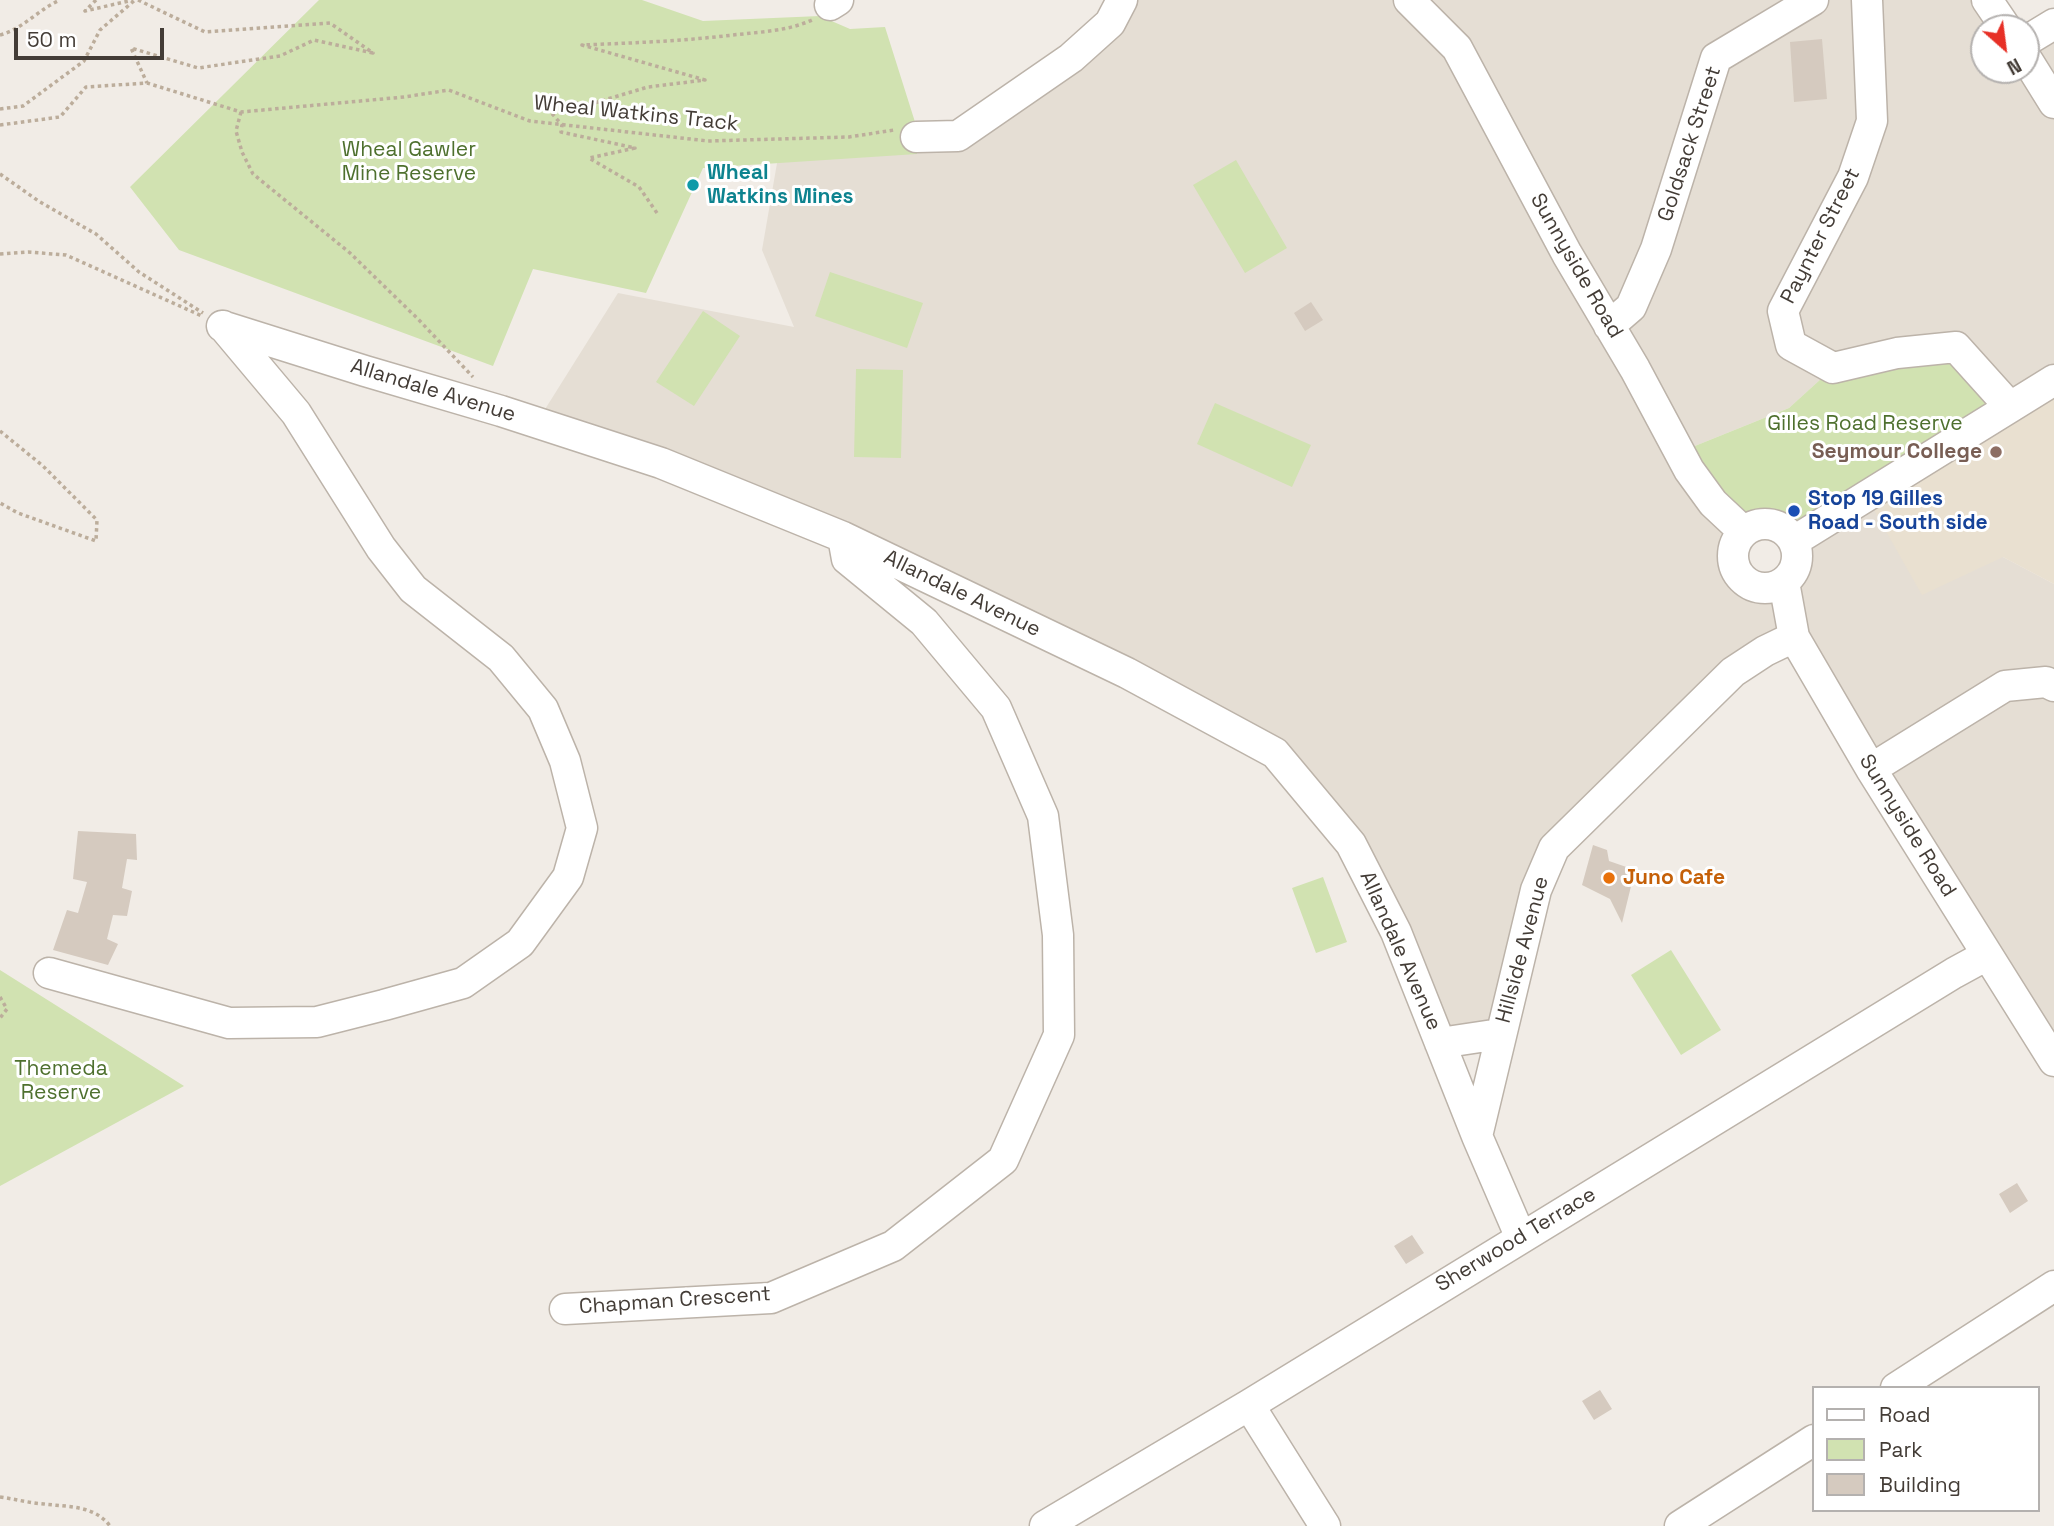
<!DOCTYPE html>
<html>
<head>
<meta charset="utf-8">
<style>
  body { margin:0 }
  #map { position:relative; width:2054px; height:1526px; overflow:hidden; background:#f1ece6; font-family:"Space Grotesk",sans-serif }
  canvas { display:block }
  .legend { position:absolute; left:1812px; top:1386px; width:228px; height:126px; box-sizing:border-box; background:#fff; border:2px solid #b4b1af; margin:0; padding:9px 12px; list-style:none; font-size:21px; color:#433c36 }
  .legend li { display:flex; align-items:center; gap:14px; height:35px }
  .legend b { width:35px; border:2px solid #b4b1af }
  .north { position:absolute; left:1970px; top:14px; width:70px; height:70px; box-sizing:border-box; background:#fff; border:2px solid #b4b1af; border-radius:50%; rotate:152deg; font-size:19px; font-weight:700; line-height:28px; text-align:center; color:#433c36 }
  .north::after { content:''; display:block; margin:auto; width:24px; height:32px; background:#e73026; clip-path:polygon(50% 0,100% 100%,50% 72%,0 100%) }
  .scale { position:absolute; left:14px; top:28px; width:150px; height:32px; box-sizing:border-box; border:4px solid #433c36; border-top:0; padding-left:9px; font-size:21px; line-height:24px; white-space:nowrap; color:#433c36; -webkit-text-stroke:5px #fff; paint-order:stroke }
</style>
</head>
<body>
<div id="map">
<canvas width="2054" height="1526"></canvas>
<ul class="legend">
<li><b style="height:9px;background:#fff"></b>Road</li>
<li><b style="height:19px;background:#d1e2b1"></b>Park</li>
<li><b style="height:19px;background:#d5cabf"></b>Building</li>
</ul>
<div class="north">N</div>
<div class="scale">50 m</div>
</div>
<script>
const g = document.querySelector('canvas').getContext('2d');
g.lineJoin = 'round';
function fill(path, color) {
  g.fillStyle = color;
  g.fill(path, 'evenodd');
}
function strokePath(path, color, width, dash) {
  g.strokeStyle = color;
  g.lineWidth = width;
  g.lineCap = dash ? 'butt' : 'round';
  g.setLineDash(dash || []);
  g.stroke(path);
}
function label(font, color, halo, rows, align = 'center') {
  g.font = font + ' "Space Grotesk",sans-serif';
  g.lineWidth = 6;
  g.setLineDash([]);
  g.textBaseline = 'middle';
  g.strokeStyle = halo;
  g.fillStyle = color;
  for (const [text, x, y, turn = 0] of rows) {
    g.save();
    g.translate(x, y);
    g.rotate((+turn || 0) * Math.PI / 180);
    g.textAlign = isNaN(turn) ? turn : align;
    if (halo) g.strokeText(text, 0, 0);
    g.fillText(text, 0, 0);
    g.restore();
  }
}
const residential = new Path2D(`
  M1122 0H1987L2006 28H1984V70H2026L2054 24V380L2010 407 1833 368 1789 408 1680 452 1736 543 1733 557 1739 575 1752 585 1763 588 1774 587 1790 577 1795 567 1797 552 1866 496 2003 557 2054 584V1061L1794 637 1554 848 1500 1034 1445 1029 1404 929 1275 753 1127 673 537 422 618 293 794 327 762 250 781 140 958 136Z`);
const education = new Path2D(`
  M2054 380V584L2003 557 1922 595 1866 496Z`);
const green = new Path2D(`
  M319 0H642L703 21 820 16 850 29 885 27 915 122 917 154 703 168 646 293 533 269 493 366 179 250 130 187Z
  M1236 160 1287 248 1245 273 1193 185Z
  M830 272 923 303 907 348 815 316Z
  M703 311 740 336 694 406 656 382Z
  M1956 347 2010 407 1786 531 1771 525 1754 526 1680 452 1789 408 1833 368Z
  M856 369 903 370 901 458 854 457Z
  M1215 403 1311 445 1292 487 1197 444Z
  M1323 877 1347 942 1316 953 1292 888Z
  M1671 950 1721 1030 1681 1055 1631 975Z
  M0 970 184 1086 0 1186Z`);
const building = new Path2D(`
  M1822 39 1827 99 1794 102 1790 42Z
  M1311 302 1323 320 1305 331 1294 313Z
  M78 831 136 834 137 860 127 859 122 888 132 891 127 916 113 915 107 939 118 944 108 965 53 950 67 910 78 913 87 882 73 879Z
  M1593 845 1607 850 1609 861 1635 870 1622 923 1610 899 1582 885Z
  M2017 1183 2028 1201 2010 1213 1999 1194Z
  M1412 1235 1424 1253 1406 1264 1394 1246Z
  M1600 1390 1612 1409 1594 1420 1582 1401Z`);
const path = new Path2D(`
  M96 0 85 11 133 0
  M138 0 205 32 330 23 373 53 314 40 280 56 198 68 131 48 147 83
  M0 35C23 29 39 9 60 0
  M0 109 23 106 84 61 100 30 135 0
  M241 112 236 131 242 152 253 174 350 253 418 319 473 377
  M0 125 60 117 86 87 147 83 241 112 404 97 449 90 530 121 708 141 849 137 894 130
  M0 174 40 202 96 234 139 272 203 313
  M657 213 639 187 589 158 635 148 561 132 562 125 540 100 591 104 648 87 705 80 582 45C633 43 683 41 733 35 760 32 788 31 812 20
  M0 254 28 252 66 255 202 316
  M0 431 43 466 97 520 96 541 18 513 0 503
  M0 997 7 1009 0 1018
  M0 1497C15 1499 29 1503 44 1504 68 1507 94 1505 110 1526`);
const minor = new Path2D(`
  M1409 0 1457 48 1567 254 1635 369 1689 470 1713 503 1744 532
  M1867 0 1872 121 1853 177 1783 311 1791 345 1833 368 1897 353 1956 347 2010 407
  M1987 0 2006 28
  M830 5 838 0
  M2026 41 2054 24
  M2026 58 2054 103
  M916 137 958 136 1071 58 1110 23 1122 0
  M222 326 365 371 501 411 661 463 843 537 1127 673 1275 753 1351 844 1396 932 1477 1136
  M1609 326 1631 307 1656 249 1716 58 1813 0
  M1733 556a32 32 0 1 1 64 0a32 32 0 1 1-64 0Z
  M1794 541 2054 380
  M1784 582 1794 637 1871 769 2054 1061
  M1871 769 2005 686 2046 682 2054 686
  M49 973 229 1023 317 1022 384 1005 463 983 520 943 568 877 582 828 565 761 543 709 501 658 413 589 381 548 296 413 223 326
  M1440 1043 1500 1034
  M1521 1238 1477 1136 1536 890 1554 848 1733 672 1765 651 1794 637
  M565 1309 771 1298 893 1246 1003 1160 1059 1035 1058 935 1043 816 996 708 924 622 847 559 843 537
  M1896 1388 2054 1286
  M1249 1405 1325 1526
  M1045 1526 1249 1405 1954 973 1987 955
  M1680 1526 1814 1440`);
const markers = [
  [693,185,7,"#0f9aa8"],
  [1996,452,7,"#8d6e63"],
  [1794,511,7,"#1a4fb4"],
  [1609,878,7,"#e8710a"]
];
const streetNames = [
  ["Wheal Watkins Track",636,114,6],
  ["Goldsack Street",1690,144,-72],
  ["Paynter Street",1821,236,-63],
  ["Sunnyside Road",1576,266,60],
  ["Allandale Avenue",433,391,17],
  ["Allandale Avenue",962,594,26],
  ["Sunnyside Road",1907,826,58],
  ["Hillside Avenue",1523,950,-75],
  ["Allandale Avenue",1400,951,66],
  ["Sherwood Terrace",1516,1240,-31],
  ["Chapman Crescent",675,1301,-4]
];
const parkNames = [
  ["Wheal Gawler",409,150],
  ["Mine Reserve",409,174],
  ["Gilles Road Reserve",1865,424],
  ["Themeda",61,1069],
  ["Reserve",61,1093]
];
const cultureNames = [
  ["Wheal",707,173],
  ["Watkins Mines",707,197]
];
const educationNames = [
  ["Seymour College",1982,452]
];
const transitNames = [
  ["Stop 19 Gilles",1808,499],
  ["Road - South side",1808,523]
];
const foodNames = [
  ["Juno Cafe",1623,878]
];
fill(residential, '#e5ded4');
fill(education, '#e9e0d0');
fill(green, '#d1e2b1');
fill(building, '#d5cabf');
strokePath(minor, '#bcb3a9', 33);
strokePath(path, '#bcad9b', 3.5, [3.5, 3.5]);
strokePath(minor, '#fff', 30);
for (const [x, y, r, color] of markers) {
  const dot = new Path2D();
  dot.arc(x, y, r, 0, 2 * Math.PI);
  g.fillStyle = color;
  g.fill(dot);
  strokePath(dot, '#fff', 2.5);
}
label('21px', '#433c36', '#fff', streetNames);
label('21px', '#4e702e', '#fff', parkNames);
label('bold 21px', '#0d838f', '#fff', cultureNames, 'left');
label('bold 21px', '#785e54', '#fff', educationNames, 'right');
label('bold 21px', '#164399', '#fff', transitNames, 'left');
label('bold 21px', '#c56008', '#fff', foodNames, 'left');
</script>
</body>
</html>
